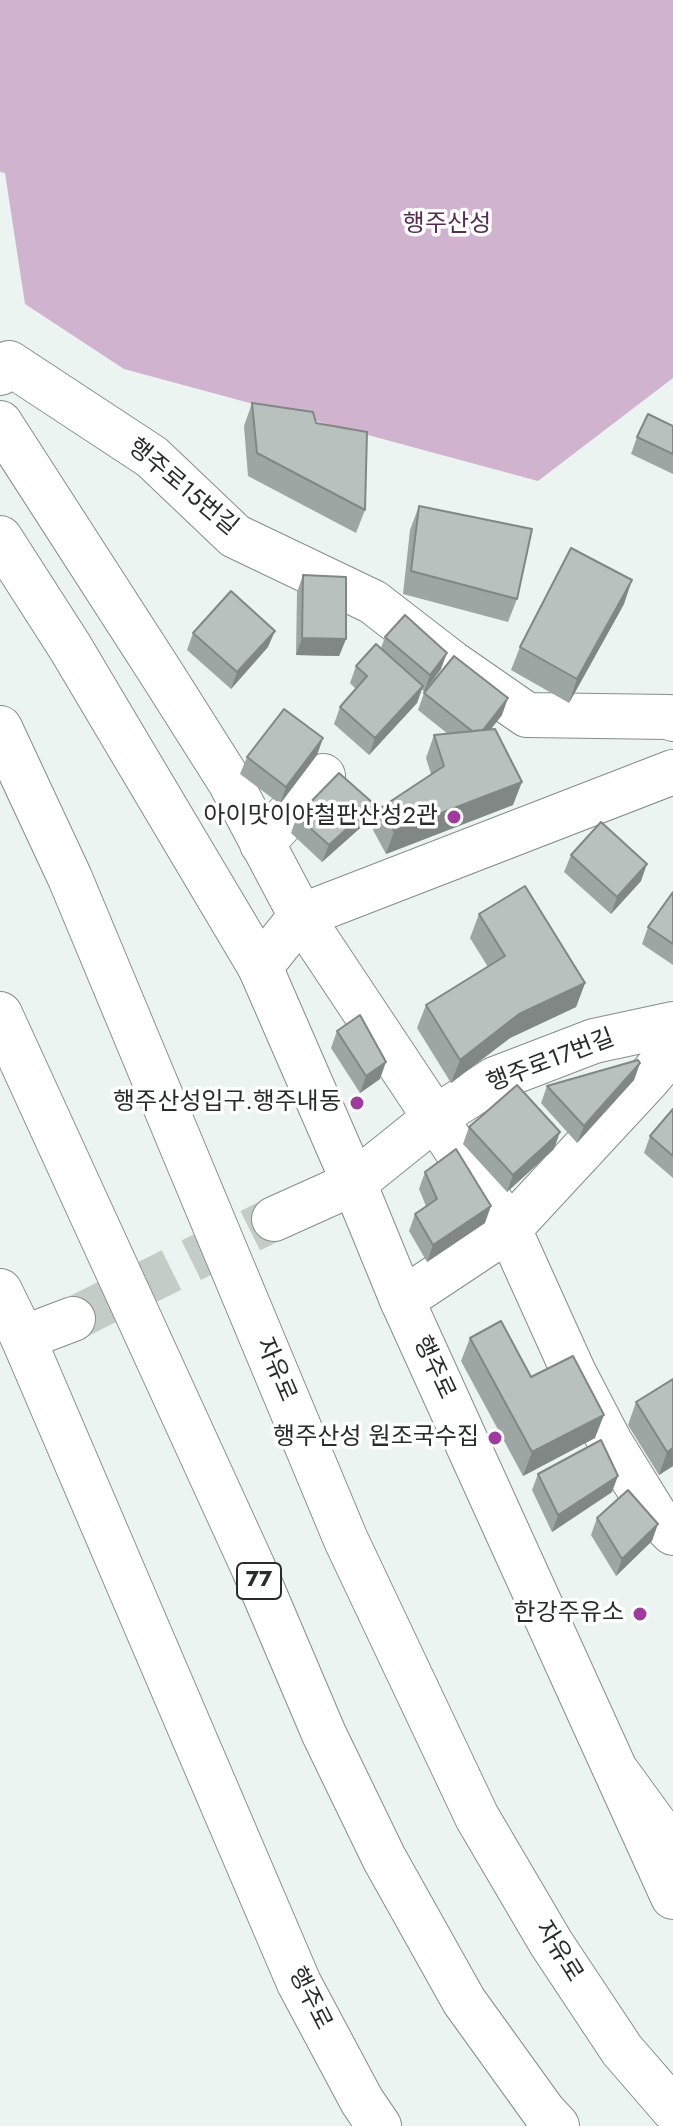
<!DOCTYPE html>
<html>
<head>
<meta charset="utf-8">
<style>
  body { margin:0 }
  canvas { display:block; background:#ebf4f0 }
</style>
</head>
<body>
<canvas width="673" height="2126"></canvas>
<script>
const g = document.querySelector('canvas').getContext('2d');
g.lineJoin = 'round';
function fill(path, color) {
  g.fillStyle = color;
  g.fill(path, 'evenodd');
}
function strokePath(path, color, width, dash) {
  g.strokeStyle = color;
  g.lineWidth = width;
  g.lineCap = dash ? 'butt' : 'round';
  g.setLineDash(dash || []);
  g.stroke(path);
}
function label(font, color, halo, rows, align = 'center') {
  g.font = font + ' Jost,"Noto Sans KR",sans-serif';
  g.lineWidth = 7;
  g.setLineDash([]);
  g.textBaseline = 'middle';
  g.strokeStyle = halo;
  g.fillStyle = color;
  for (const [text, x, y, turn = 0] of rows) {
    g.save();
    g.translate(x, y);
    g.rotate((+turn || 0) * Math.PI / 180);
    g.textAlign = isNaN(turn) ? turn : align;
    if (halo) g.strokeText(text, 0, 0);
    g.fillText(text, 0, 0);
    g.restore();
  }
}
const green = new Path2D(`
  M0 0H673V378L538 481 124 369 25 304 5 173 0 172Z`);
const majorTunnel = new Path2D(`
  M73 1319 274 1219`);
const minor = new Path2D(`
  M0 373 9 363 152 457 235 536 373 602 452 663 527 715 669 717 673 719
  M0 423 163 676 230 782 301 916 509 1229 574 1373 610 1442 655 1515 673 1533
  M262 844 323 776
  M260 967 301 916 673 772
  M354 1183 436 1117 495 1079 594 1041 673 1024
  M402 1300 509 1229 649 1078 673 1049`);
const major = new Path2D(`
  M260 967 354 1183 402 1300 673 1897
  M274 1219 354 1183
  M73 1319 23 1338 299 1983 362 2101 379 2126`);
const highway = new Path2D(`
  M0 538 70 647 260 967
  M0 728 70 878 346 1540 477 1817 551 1943 622 2050 673 2109
  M0 1014 253 1567 324 1734 384 1858 464 2001 544 2112 557 2126
  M0 1291 23 1338
  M617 1772 673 1849`);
const wall = new Path2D(`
  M252 403 365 510 356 533 248 476 244 426Z
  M673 426V474L631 454 637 437Z
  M419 506 517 599 508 622 403 594 410 530Z
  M303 575 346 639 339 656 296 655 297 592Z
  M624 604 569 703 511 670 520 647Z
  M193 633 268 647 231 689 187 650Z
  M385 637 441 669 424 692 422 689 417 703 369 755 334 724 340 707 356 689 350 683 356 666 381 648Z
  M424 693 502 715 491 729 513 805 386 854 373 830 382 807 431 774 426 758 434 735 448 734 418 710Z
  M323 738 317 755 280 804 240 774 247 757Z
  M297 816 368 821 322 862 291 833Z
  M571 855 641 881 611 914 564 872Z
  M673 892V965L642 944 648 927Z
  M479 914 585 983 576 1007 510 1038 451 1083 417 1028 426 1005 488 967 470 938Z
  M337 1031 380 1079 360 1093 331 1048Z
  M640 1063 634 1080 577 1143 541 1103 547 1086Z
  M673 1109V1178L644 1153 650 1136Z
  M469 1127 554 1149 507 1192 463 1144Z
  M425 1172 485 1223 427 1262 409 1231 415 1214 426 1206 419 1189Z
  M470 1338 531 1377 595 1438 523 1476 461 1361Z
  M673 1379V1466L659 1475 628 1425 636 1402Z
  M538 1474 612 1492 552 1532 532 1490Z
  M597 1518 652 1541 616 1576 591 1535Z`);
const shadedWall = new Path2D(`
  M632 580 624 604 569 703 577 679Z
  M275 631 268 647 231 689 237 672Z
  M302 638 346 639 339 656 296 655Z
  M447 653 441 669 424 692 430 675Z
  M423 686 417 703 369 755 375 738Z
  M508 698 502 715 472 753 478 736Z
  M323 738 317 755 280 804 286 787Z
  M522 782 513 805 386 854 394 831Z
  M374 804 368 821 322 862 329 845Z
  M647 864 641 881 611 914 617 897Z
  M585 983 576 1007 510 1038 451 1083 460 1060 519 1014Z
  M386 1062 380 1079 360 1093 366 1076Z
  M640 1063 634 1080 577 1143 584 1126Z
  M560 1132 554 1149 507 1192 513 1175Z
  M491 1206 485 1223 427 1262 433 1245Z
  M604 1415 595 1438 523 1476 532 1452Z
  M673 1448V1466L659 1475 667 1452Z
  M618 1476 612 1492 552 1532 558 1515Z
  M658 1524 652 1541 616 1576 622 1559Z`);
const building = new Path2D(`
  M252 403 313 412 316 423 367 432 365 510 257 453Z
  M648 414 673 426V454L637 437Z
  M419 506 532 529 517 599 411 571Z
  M571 548 632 580 577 679 520 647Z
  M303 575 346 577V639L302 638Z
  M231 591 275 631 237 672 193 633Z
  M405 615 447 653 430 675 385 637Z
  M376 644 423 686 375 738 340 707 367 676 356 666Z
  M454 656 508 698 483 730 472 731 424 693Z
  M284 709 323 738 286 787 247 757Z
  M495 729 522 782 394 831 382 807 444 766 434 735Z
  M339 773 374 804 329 845 297 816Z
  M601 822 647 864 617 897 571 855Z
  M525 886 585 983 519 1014 460 1060 426 1005 505 956 479 914Z
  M673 892V944L648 927Z
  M360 1015 386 1062 366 1076 337 1031Z
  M638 1060 640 1063 584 1126 547 1086Z
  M517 1085 560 1132 513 1175 469 1127Z
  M673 1109V1156L650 1136Z
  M456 1149 491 1206 433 1245 415 1214 437 1199 425 1172Z
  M501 1321 531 1377 573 1356 604 1415 532 1452 470 1338Z
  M673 1379V1448L667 1452 636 1402Z
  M601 1440 618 1476 558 1515 538 1474Z
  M628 1490 658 1524 622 1559 597 1518Z`);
const markers = [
  [454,817,8,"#a03a9f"],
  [357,1103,8,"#a03a9f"],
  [495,1438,8,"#a03a9f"],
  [640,1614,8,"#a03a9f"]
];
const shields = [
  [259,1581,44]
];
const shieldNames = [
  ["77",259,1581]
];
const parkNames = [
  ["행주산성",447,225]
];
const streetNames = [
  ["행주로15번길",182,488,40],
  ["행주로17번길",551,1062,-21],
  ["행주로",433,1368,65],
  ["자유로",275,1370,67],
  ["자유로",558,1952,58],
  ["행주로",309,1999,63]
];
const poiNames = [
  ["아이맛이야철판산성2관",438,817],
  ["행주산성입구.행주내동",341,1103],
  ["행주산성 원조국수집",479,1438],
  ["한강주유소",624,1614]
];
fill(green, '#d0b3ce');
strokePath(majorTunnel, '#c4ccc8', 44, [44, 22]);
strokePath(minor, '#868e8b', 46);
strokePath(major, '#868e8b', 46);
strokePath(highway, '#868e8b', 46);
strokePath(minor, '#fff', 44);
strokePath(major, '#fff', 44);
strokePath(highway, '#fff', 44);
fill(wall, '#9ea6a3');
fill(shadedWall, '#818785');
fill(building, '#b8c1be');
strokePath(building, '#818785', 2);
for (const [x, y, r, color] of markers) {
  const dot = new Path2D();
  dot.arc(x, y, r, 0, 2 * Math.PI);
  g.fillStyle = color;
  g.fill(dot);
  strokePath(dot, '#fff', 3);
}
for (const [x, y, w] of shields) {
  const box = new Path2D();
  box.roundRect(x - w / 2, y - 18, w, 36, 6);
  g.fillStyle = '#fff';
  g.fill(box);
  strokePath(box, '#282c2a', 2);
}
label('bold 22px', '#282c2a', null, shieldNames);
label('24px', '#562c55', '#fff', parkNames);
label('24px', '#282c2a', '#fff', streetNames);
label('24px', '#282c2a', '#fff', poiNames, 'right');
</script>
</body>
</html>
